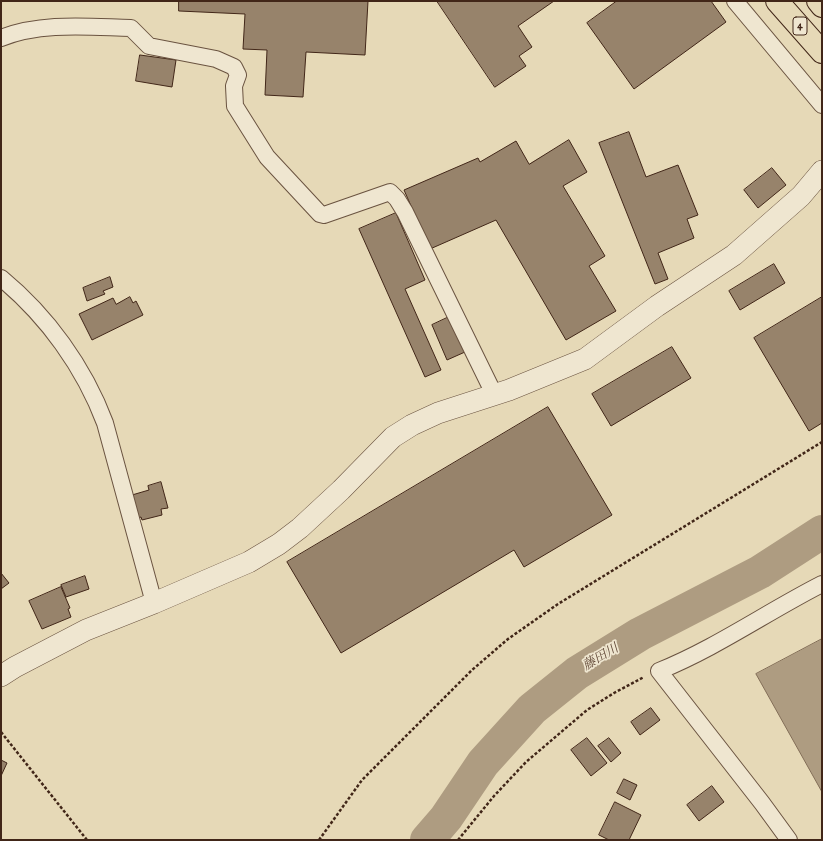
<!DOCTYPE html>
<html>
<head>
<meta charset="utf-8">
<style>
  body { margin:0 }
  #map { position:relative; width:823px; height:841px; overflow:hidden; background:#e6d9b7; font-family:"IM FELL English",serif }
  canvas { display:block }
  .frame { position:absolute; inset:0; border:2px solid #412618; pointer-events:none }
</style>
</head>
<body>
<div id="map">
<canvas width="823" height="841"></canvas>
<div class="frame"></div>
</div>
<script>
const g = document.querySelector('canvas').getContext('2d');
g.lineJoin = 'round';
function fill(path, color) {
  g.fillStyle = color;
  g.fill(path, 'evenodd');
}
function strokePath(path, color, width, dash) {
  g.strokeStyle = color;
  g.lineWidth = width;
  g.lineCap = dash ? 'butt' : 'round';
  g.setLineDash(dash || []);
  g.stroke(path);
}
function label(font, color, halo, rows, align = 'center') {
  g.font = font + ' "IM FELL English","Noto Serif JP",serif';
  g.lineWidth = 3.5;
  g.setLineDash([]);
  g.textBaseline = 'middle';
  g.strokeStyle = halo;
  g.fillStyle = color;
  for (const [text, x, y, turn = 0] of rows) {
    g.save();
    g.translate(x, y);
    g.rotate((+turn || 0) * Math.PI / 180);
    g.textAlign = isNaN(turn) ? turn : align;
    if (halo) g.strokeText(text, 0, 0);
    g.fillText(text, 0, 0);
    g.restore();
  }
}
const water = new Path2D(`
  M822 639V792L756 674Z`);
const river = new Path2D(`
  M427 840 446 818 483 763 532 709 577 673 640 634 760 572 822 532`);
const building = new Path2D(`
  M179 1H368L365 55 306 52 303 97 265 95 267 50 243 49 245 14 179 11Z
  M437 1H554L518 26 532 47 519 56 526 66 495 87Z
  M617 1H711L726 22 634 89 587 23Z
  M140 55 176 60 172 87 136 81Z
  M629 132 646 177 678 165 698 215 687 219 694 238 658 253 668 279 655 284 599 143Z
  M569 140 587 172 563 186 605 256 589 266 616 311 566 340 496 220 430 249 404 190 478 158 480 162 516 141 529 164Z
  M772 168 786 185 758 208 744 190Z
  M396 213 425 280 405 289 441 370 425 377 359 229Z
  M774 264 785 283 740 310 729 291Z
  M110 277 113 287 103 291 105 294 87 301 83 288Z
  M130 297 133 303 136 301 143 315 92 340 79 314 113 298 116 304Z
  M822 297V423L809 431 754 338Z
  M449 317 465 352 447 360 432 325Z
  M672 347 691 378 611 426 592 394Z
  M548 407 612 515 524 567 514 550 341 653 287 562Z
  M161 482 168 508 161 509 162 515 142 520 141 517 138 518 132 495 149 490 148 486Z
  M1 573 9 583 1 589Z
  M85 576 89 589 66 597 61 585Z
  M61 587 70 608 68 609 71 617 42 629 29 601Z
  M651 708 660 720 640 735 631 722Z
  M587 738 607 763 591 776 571 750Z
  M609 738 621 753 611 762 598 746Z
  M1 760 7 763 1 776Z
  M624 779 637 785 630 800 617 793Z
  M712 786 724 802 699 821 687 805Z
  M615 802 641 815 629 840H609L599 835Z`);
const path = new Path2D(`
  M1 732 87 840
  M319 840 362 780 472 670 508 639 558 604 822 442
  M458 840 494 796 526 762 587 710 614 693 644 677`);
const minor = new Path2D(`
  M735 1 822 105
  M1 38C42 22 88 27 131 28L149 46 216 59 234 67 238 75 234 86 235 106 267 157 320 214 324 215 390 192 397 199 405 212 494 394
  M1 278C47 316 84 367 105 423L154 603
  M789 840 762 803 659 671C716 648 767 612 822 584`);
const tertiary = new Path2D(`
  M1 676 15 667 86 630 154 603 249 562 279 544 300 528 341 490 393 437 412 425 438 413 509 390 585 359 657 306 734 255 801 196 822 171`);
const trunk = new Path2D(`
  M777 1 822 52
  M818 1 822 6`);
const shields = [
  [800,26,14]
];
const shieldNames = [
  ["4",800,26]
];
const waterNames = [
  ["藤田川",601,658,-31]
];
fill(water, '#ae9c81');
strokePath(water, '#826d57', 1);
strokePath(river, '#ae9c81', 34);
fill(building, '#97836b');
strokePath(building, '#412618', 1);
strokePath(minor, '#6a5340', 18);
strokePath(tertiary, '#6a5340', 22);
strokePath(trunk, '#412618', 24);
strokePath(path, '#412618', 2.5, [3, 2]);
strokePath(minor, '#efe6d0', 16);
strokePath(tertiary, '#efe6d0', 21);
strokePath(trunk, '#e6d9b7', 22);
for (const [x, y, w] of shields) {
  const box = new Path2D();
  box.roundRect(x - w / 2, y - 9, w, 18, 3);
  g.fillStyle = '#efe6d0';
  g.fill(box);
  strokePath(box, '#412618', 1);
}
label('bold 11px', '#412618', null, shieldNames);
label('italic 13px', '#624938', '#efe6d0', waterNames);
</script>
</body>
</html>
